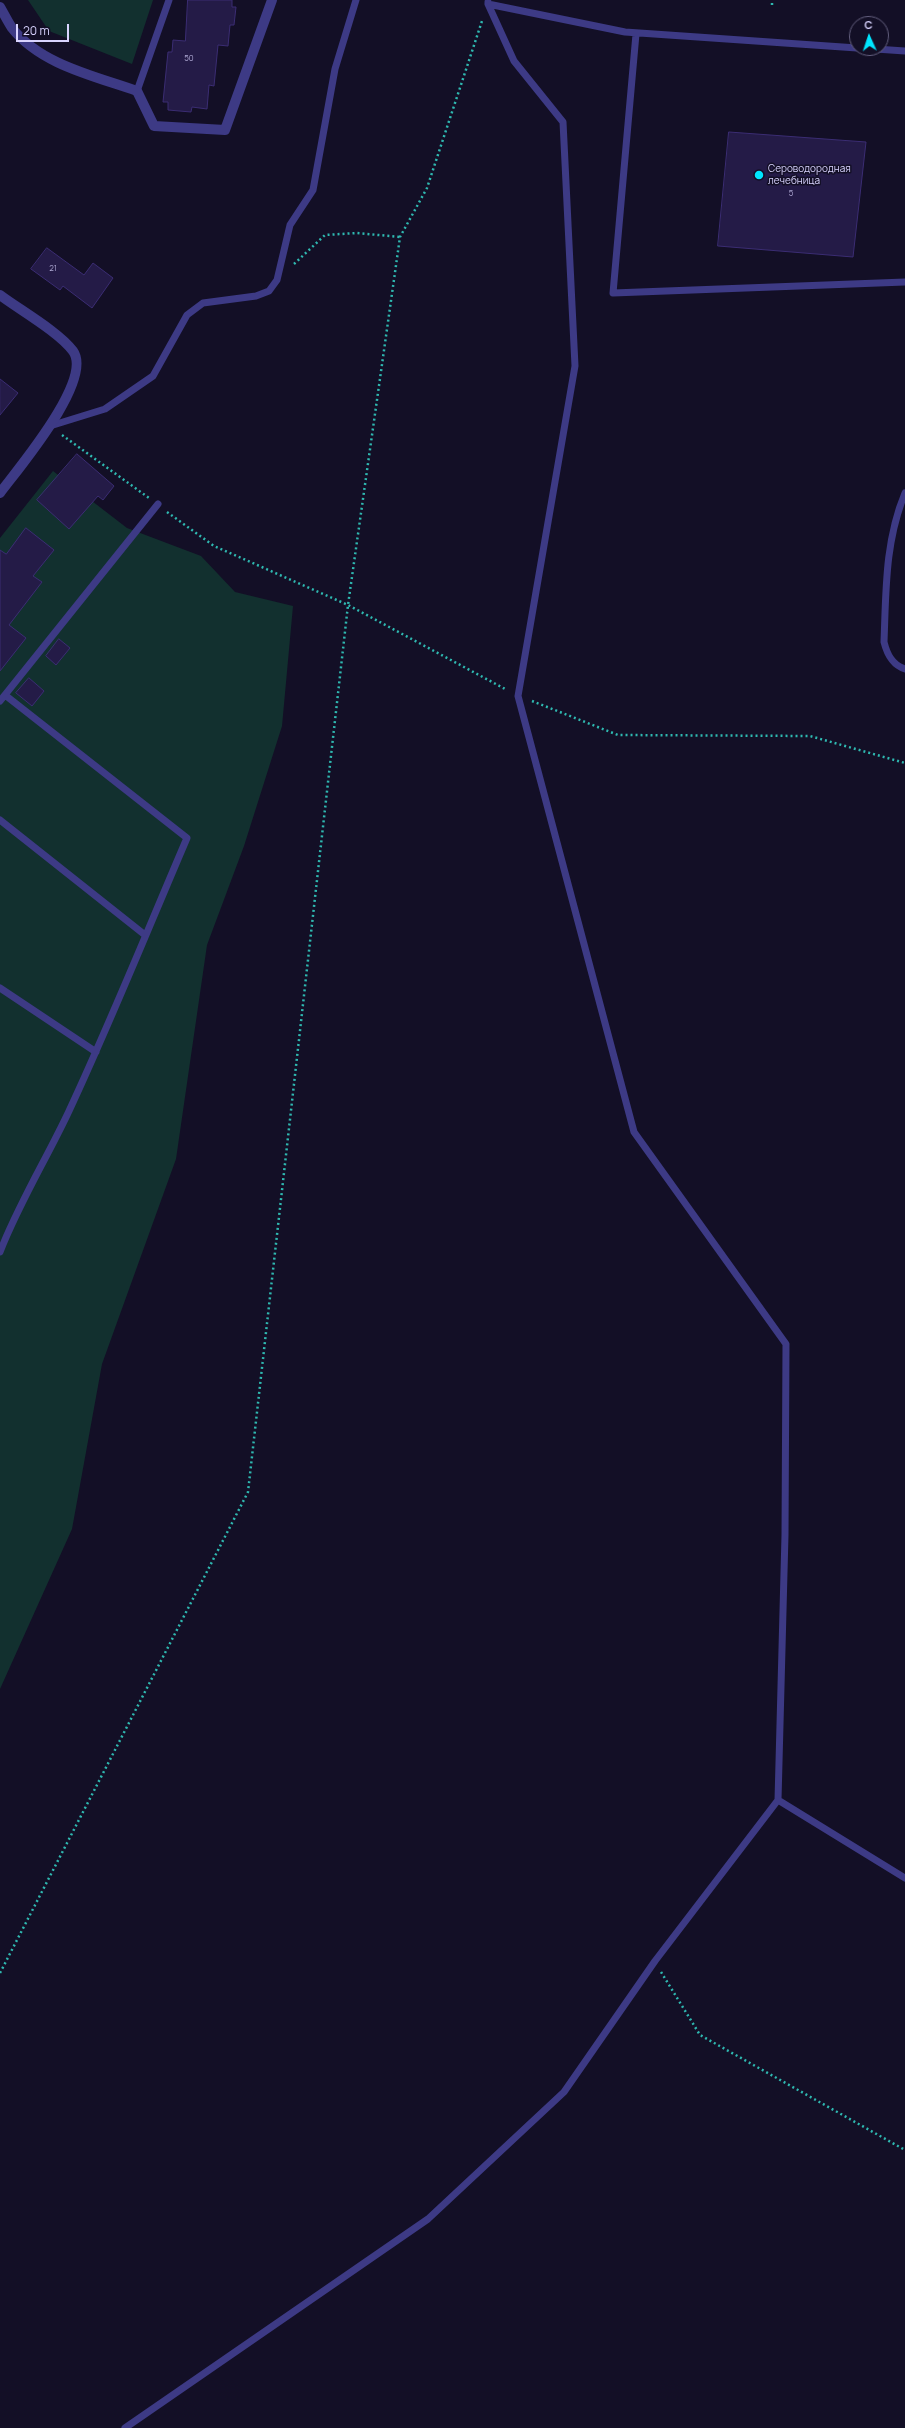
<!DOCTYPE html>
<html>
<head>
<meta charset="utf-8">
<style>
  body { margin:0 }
  #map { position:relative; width:905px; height:2428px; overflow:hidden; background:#130f26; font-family:Manrope,sans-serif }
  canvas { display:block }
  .north { position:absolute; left:849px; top:16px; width:40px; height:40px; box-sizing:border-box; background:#130f26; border:1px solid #625e7d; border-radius:50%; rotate:357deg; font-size:11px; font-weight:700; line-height:16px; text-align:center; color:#d9d4ff }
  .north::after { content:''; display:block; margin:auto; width:14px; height:18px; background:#00e5ff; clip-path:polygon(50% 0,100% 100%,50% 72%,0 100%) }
  .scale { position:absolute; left:16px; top:24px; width:53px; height:18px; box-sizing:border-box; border:2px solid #d9d4ff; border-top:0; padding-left:5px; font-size:12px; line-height:14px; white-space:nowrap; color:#d9d4ff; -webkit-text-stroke:3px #130f26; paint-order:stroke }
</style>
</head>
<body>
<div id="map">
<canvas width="905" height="2428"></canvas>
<div class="north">С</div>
<div class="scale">20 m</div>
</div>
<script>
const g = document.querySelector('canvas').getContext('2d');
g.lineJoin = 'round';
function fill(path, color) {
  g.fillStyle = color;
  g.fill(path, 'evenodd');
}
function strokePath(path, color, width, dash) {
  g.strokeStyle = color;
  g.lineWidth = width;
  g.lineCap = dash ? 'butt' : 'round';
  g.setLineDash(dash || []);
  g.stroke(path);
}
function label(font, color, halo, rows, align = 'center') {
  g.font = font + ' Manrope,sans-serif';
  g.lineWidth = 3;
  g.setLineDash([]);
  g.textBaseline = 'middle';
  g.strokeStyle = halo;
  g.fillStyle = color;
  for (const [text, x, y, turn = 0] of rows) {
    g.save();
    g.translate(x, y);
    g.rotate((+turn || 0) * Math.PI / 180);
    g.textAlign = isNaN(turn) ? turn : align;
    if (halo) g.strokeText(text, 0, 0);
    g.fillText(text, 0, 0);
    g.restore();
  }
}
const green = new Path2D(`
  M28 0H153L132 64 49 31Z
  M53 471 127 528 201 556 235 592 293 606 282 726 244 846 207 945 176 1159 102 1364 72 1529 0 1689V538Z`);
const building = new Path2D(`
  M188 0H232V7H236L234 25H230L228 46 218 45 214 86 209 85 207 109 192 107 191 112 168 110V102H163L168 52H172L173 40 185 41Z
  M729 132 866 142 853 257 718 246Z
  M47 248 84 275 93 263 113 278 92 308 63 286 60 290 31 269Z
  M0 379 18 393 0 415Z
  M77 454 114 486 103 500 98 496 69 529 37 500Z
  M26 528 54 550 33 576 42 582 9 625 26 638 0 671V550L6 554Z
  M59 639 70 648 56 665 46 656Z
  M29 678 44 691 32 706 16 693Z`);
const path = new Path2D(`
  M772 5V0
  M294 264 325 235 357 233 400 237
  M62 435 149 498
  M167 512 214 546 348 605 507 690
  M532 701 618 735 810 736 905 763
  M661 1972 700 2035 905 2150
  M0 1973 248 1492 348 605 400 237 427 188 482 21`);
const service = new Path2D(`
  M488 2V4L625 32 857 48
  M636 34 613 293 905 282
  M861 48 905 51
  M137 91 169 0
  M50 426 105 409 153 376 187 315 203 303 256 296 269 291 277 280 290 225 313 190 335 69 356 0
  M905 493C885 541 886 591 884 642 887 654 892 665 905 669
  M0 701 158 504
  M0 820 145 935
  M0 988 96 1052
  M0 1252C19 1203 47 1158 69 1111 111 1021 148 929 187 838L5 695
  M778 1800 905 1878
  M125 2428 428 2219 564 2092 655 1961 778 1800 785 1535 786 1344 634 1132 518 696 575 366 563 122 514 61 488 4`);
const minor = new Path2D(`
  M0 7C4 14 8 22 12 28 41 65 95 76 137 91L154 126 225 130 272 0
  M0 295C20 310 59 332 73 351 94 380 17 470 0 493`);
const markers = [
  [759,175,5,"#00e5ff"]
];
const numberNames = [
  ["50",189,59],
  ["5",791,194],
  ["21",53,269]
];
const poiNames = [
  ["Сероводородная",768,169],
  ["лечебница",768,181]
];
fill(green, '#12302f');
fill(building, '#241b47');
strokePath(building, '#3b2d73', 1);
strokePath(path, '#2fb8b0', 2.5, [2, 3]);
strokePath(service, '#3d3a85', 7);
strokePath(minor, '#3d3a85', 10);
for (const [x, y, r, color] of markers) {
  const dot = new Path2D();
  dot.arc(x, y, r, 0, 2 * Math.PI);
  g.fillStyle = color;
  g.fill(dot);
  strokePath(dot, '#130f26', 1.5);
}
label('8px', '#aca6d1', null, numberNames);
label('10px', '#d9d4ff', '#130f26', poiNames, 'left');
</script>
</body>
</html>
